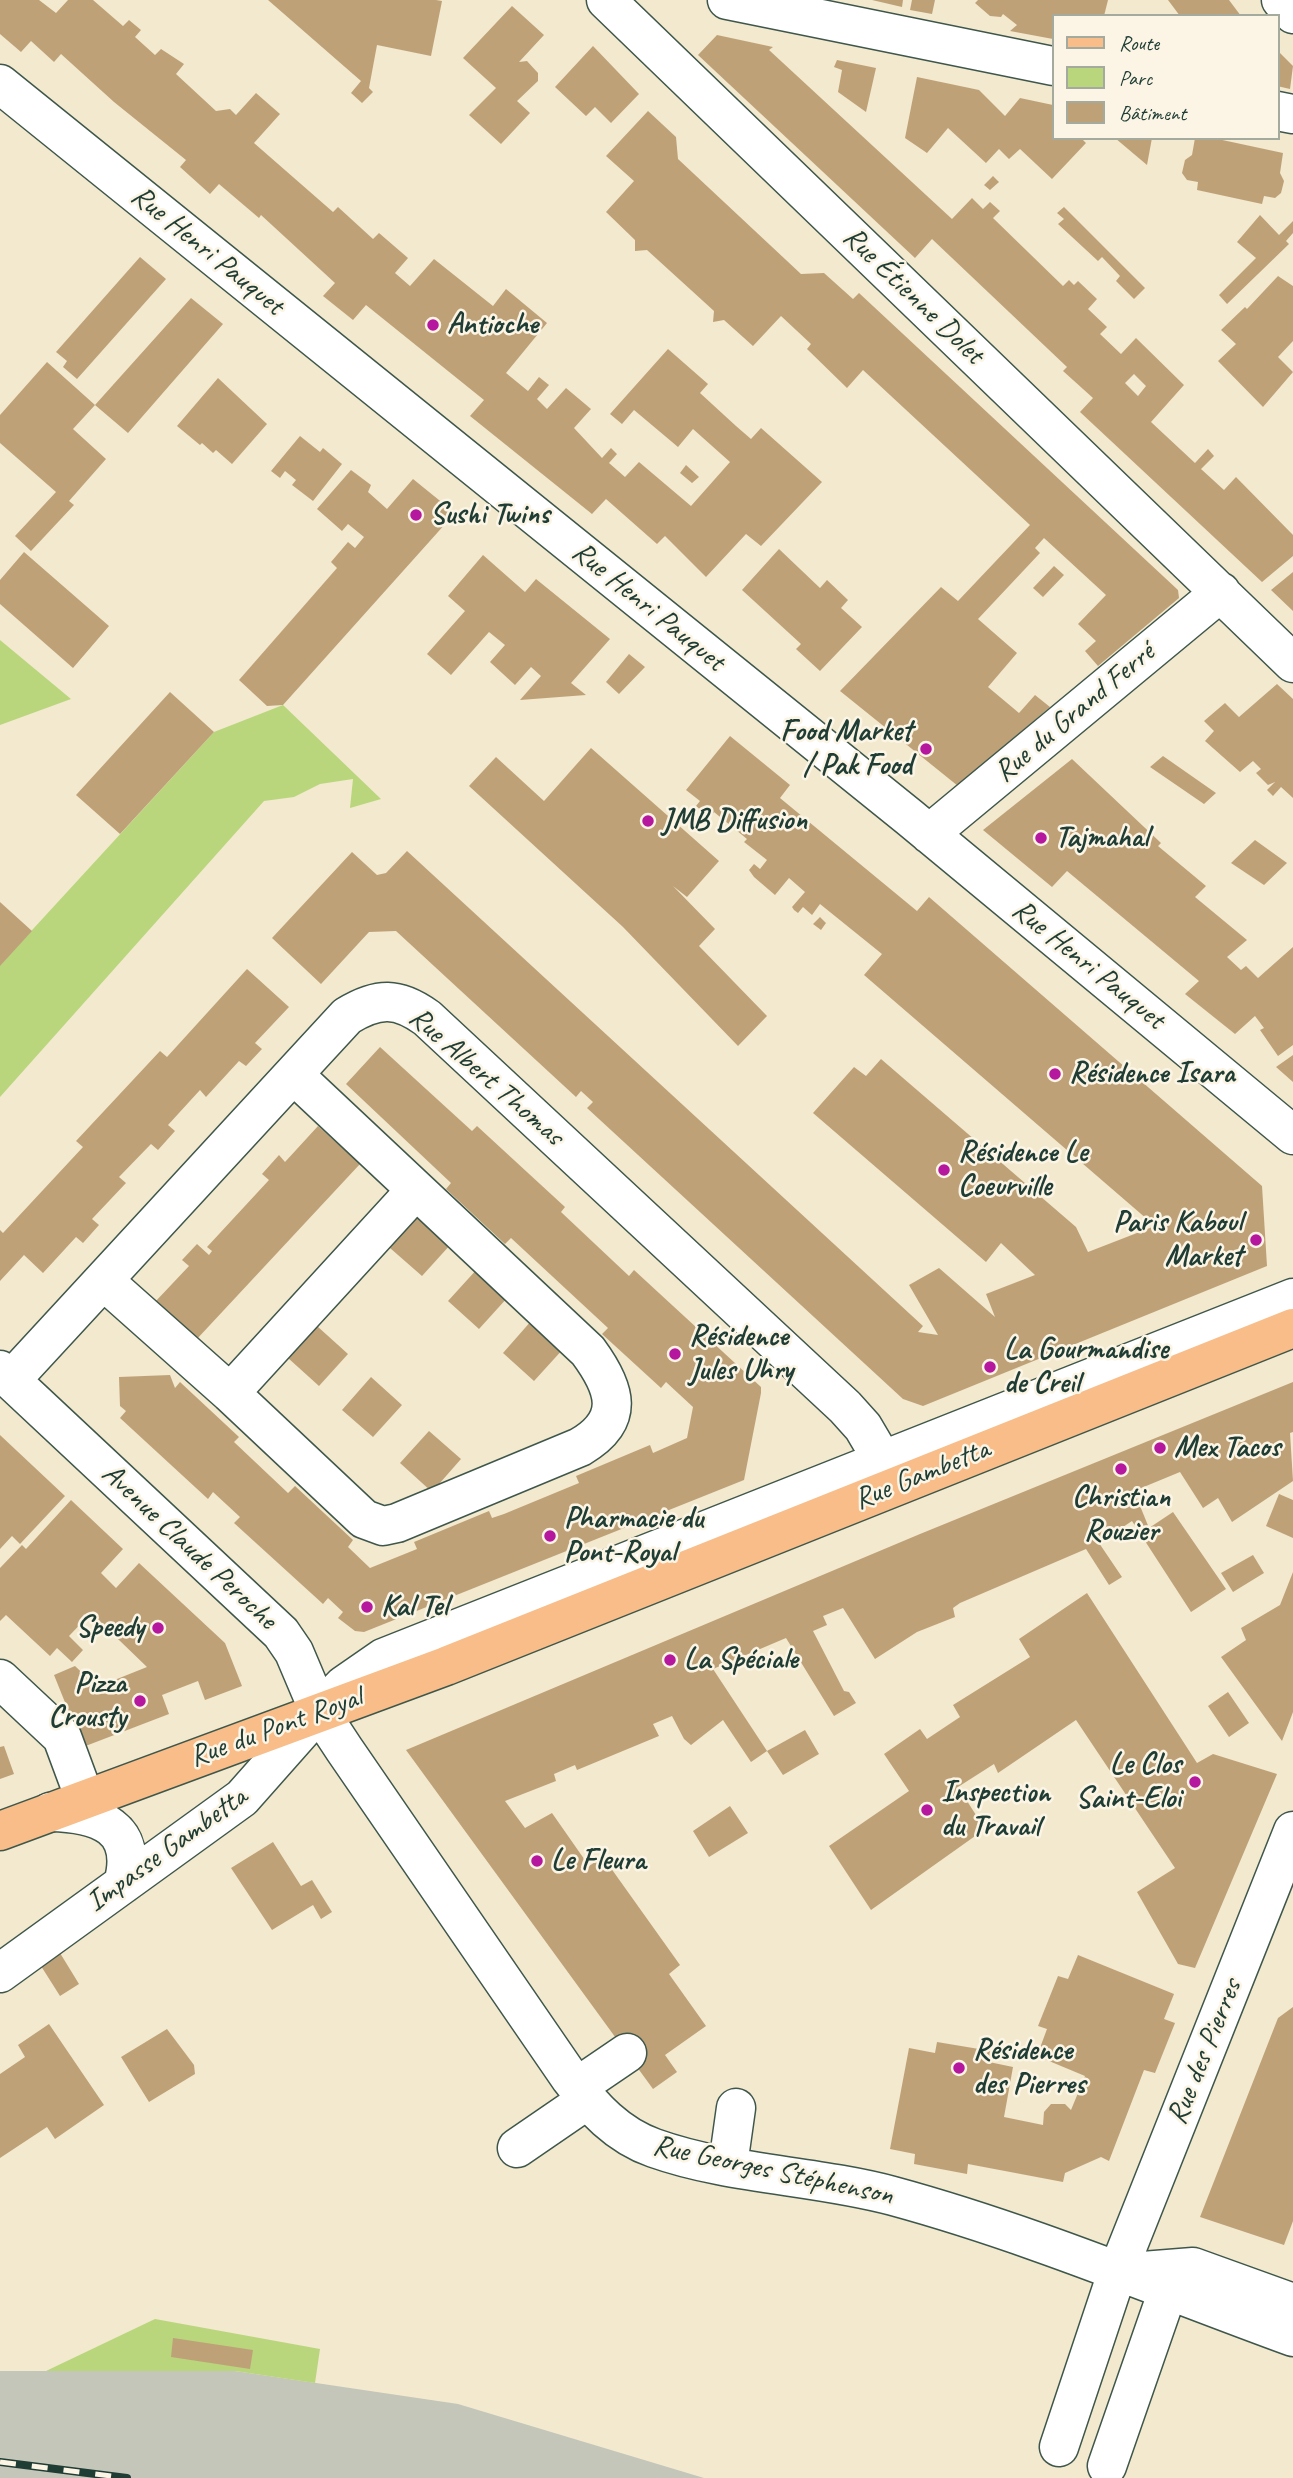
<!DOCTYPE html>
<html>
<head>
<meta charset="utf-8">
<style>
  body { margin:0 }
  #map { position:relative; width:1293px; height:2478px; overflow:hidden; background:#f2e9ce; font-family:Caveat,sans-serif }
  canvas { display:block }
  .legend { position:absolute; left:1052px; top:14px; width:228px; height:126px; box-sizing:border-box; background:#fcf5e5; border:2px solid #a4ab9e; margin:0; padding:9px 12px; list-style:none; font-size:21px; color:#1f3d34 }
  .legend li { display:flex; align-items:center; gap:14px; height:35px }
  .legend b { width:35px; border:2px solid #a4ab9e }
</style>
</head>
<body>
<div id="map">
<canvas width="1293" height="2478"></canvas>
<ul class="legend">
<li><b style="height:9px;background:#f8bd88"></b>Route</li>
<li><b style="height:19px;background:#b9d67d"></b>Parc</li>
<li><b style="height:19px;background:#bfa178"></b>Bâtiment</li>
</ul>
</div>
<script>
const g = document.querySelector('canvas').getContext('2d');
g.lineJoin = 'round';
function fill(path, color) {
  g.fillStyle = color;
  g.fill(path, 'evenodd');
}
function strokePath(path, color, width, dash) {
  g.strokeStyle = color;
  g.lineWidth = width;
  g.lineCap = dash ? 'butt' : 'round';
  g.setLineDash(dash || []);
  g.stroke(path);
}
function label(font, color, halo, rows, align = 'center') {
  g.font = font + ' Caveat,sans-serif';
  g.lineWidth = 5;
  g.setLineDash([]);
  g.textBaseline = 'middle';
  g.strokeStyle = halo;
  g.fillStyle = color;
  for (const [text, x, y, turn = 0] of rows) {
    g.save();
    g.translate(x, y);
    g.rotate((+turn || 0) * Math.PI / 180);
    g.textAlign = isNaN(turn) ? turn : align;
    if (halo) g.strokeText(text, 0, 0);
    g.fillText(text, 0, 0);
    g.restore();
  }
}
const industrial = new Path2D(`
  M0 2371H235L458 2404 704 2478H0Z`);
const green = new Path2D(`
  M0 640 71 699 0 725Z
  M283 705 381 799 350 808 353 779 320 784 294 797 264 801 0 1097V965L214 732Z
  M155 2319 320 2349 315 2383 235 2371H46Z`);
const building = new Path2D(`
  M0 0H39L56 13 68 0H93L123 26 129 20 141 30 135 37 155 55 161 49 184 64 176 74 216 111 230 109 236 115 256 93 280 114 254 143 333 212 338 207 373 239 379 233 408 258 395 273 410 286 434 259 493 306 506 289 547 323 506 373 528 391 539 377 549 385 537 399 547 409 566 388 591 409 574 428 602 458 611 448 617 454 609 463 625 477 639 462 691 506 730 462 693 429 678 447 634 410 622 424 610 414 668 349 708 384 700 393 736 426 751 439 761 428 822 482 761 546 746 534 706 577 665 536 657 544 606 499 592 514 470 416 484 400 366 305 353 320 323 296 335 283 261 215 259 218 219 184 210 194 180 167 186 160 114 102 61 54 54 62 31 41 21 52 0 34Z
  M268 0H436L442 1 431 56 377 45 369 88 373 92 362 103 351 93 361 81Z
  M872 0H903L902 7Z
  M912 0H935L932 14 910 10Z
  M978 0H1108L1104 16H1053V39L1010 31 1017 25 1003 14 1001 17 990 16 975 3Z
  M1168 0H1229L1241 16H1180Z
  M512 6 544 35 519 62 527 61 538 73V81L517 101 530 113 501 144 469 115 496 88 463 58Z
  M717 35 773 47 769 50 952 219 972 198 983 209 990 202 1000 211 993 218 1063 286 1069 280 1074 285 1078 281 1097 299 1088 309 1107 327 1100 334 1121 354 1136 338 1184 385 1151 422 1195 463 1208 449 1214 456 1201 469 1224 490 1236 477 1293 535V556L1262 582 1080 412 1093 398 1063 371 1067 367 932 239 915 258 698 55ZM1134 374 1146 386 1138 396 1125 383Z
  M593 46 639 94 611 123 595 107 586 116 555 87Z
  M1277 50 1293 66 1290 89 1277 86Z
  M837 60 876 68 866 112 838 92 842 70 834 67Z
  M917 77 979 90 1005 116 1020 98 1053 105V138H1081L1086 143 1052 179 1020 149 1009 159 999 149 986 163 948 128 927 153 905 138Z
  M648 111 676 137 678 159 801 274 824 273 853 299 859 293 1178 590 1179 598 1098 666 1085 651 1096 641 1078 624 1106 595 1044 538 1035 548 1040 553 978 619 1017 653 988 687 1019 713 1035 695 1050 707 958 786 840 691 941 587 958 601 1030 525 863 370 847 388 807 349 811 344 781 316 753 346 724 320 713 322 714 311 647 250 635 251V240L606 212 634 181 606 156Z
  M1115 138H1152L1147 165Z
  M1195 138H1213L1283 153 1280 173 1284 181 1281 193 1275 198 1264 196 1262 204 1197 190 1198 182 1187 180 1182 173 1185 160 1192 155Z
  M993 176 999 182 990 190 984 185Z
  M1064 207 1145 288 1134 299 1116 281 1120 276 1102 257 1098 261 1058 224 1064 219 1057 213Z
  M1260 215 1279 235 1293 221V233L1286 241 1289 244 1227 304 1219 295 1256 258 1237 242Z
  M140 257 166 279 77 379 63 367 67 361 56 352Z
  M1278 276 1293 286V341L1278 357 1293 372 1263 407 1218 361 1236 344 1221 330 1245 307 1247 309Z
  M191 298 223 324 128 433 95 405Z
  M47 362 95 405 73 429 106 459 69 501 74 505 31 551 15 536 56 492 0 443V415Z
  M218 378 267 424 232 464 216 450 213 453 202 443 200 445 177 426Z
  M300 436 320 452 323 448 342 464 313 501 292 485 296 480 285 471 280 478 271 471Z
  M686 465 699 477 692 483 680 473Z
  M351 470 371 485 368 492 387 509 413 479 455 513 283 705 267 706 239 680 337 568 331 562 348 542 355 548 364 537 348 524 342 531 317 509Z
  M779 549 820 588 827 580 848 600 841 608 862 627 820 671 796 649 801 644 742 590Z
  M24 552 109 626 73 668 0 604V580Z
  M483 555 525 592 536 579 610 639 571 683 586 695 520 700 541 676 531 667 515 685 490 662 505 645 489 632 451 675 427 654 465 611 448 596Z
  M1054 566 1064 575 1043 597 1033 588Z
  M1293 572V611L1271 590Z
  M629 654 645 667 619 694 606 682Z
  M1277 684 1293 699V798L1281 787 1273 796 1267 790 1275 782 1268 785 1256 773 1261 769 1253 761 1240 772 1205 741 1214 731 1204 721 1225 703 1239 717Z
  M170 692 214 732 120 834 76 795Z
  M730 736 790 785 780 798 917 911 929 897 1262 1186 1267 1266 923 1406 903 1399 587 1108 593 1102 581 1091 576 1097 396 931 369 932 321 984 272 938 352 852 377 875 386 873 407 851 923 1326 918 1332 938 1335 909 1285 939 1268 995 1317 986 1294 1035 1275 1001 1243 986 1262 813 1113 854 1067 866 1076 881 1059 1076 1227 1088 1252 1155 1226 864 975 882 954 820 904 812 915 803 907 798 913 794 910 792 907 805 892 789 878 775 895 754 877 749 870 754 864 760 869 767 860 744 842 747 839 714 812 710 818 696 806 700 801 686 790Z
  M591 748 719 861 687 897 673 886 715 929 699 946 767 1016 738 1046 623 927 469 786 496 757 544 801Z
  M1163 756 1216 793 1204 804 1150 767Z
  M1072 759 1161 843 1158 846 1206 886 1195 897 1247 940 1227 957 1241 970 1246 966 1258 978 1293 947V1045L1278 1056 1260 1030 1264 1028 1255 1016 1235 1034 1185 994 1199 981 1067 871 1052 887 983 830Z
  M1255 840 1287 863 1264 885 1231 863Z
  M0 902 32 931 0 966Z
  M820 917 826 923 821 930 813 924Z
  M247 969 289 1007 255 1043 262 1049 246 1066 239 1061 206 1097 200 1090 168 1125 175 1131 158 1150 151 1144 119 1177 126 1183 92 1219 99 1225 83 1243 76 1237 43 1273 24 1255 0 1281V1230L3 1233 83 1147 76 1141 160 1051 167 1057Z
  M380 1047 472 1131 477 1126 565 1207 561 1212 629 1276 634 1270 761 1387V1393L744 1480 364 1632 355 1631 338 1618 343 1612 328 1598 323 1604 234 1523 240 1517 213 1492 208 1499 120 1418 126 1411 120 1406 119 1377 170 1375 175 1388 180 1382 239 1437 234 1442 288 1493 295 1486 353 1540 348 1547 370 1568 417 1549 414 1542 489 1511 492 1518 504 1514 579 1483 576 1476 650 1445 653 1453 687 1438 693 1407 666 1382 661 1388 602 1334 608 1328 511 1238 505 1244 446 1189 451 1183 346 1084Z
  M1293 1055V1082L1276 1067Z
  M318 1126 360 1164 196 1340 155 1302 189 1266 182 1260 197 1244 209 1255 212 1251 207 1247 269 1180 262 1174 279 1155 285 1162Z
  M419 1215 451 1244 422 1276 390 1248Z
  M478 1268 508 1297 479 1329 448 1301Z
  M532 1320 564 1348 534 1381 503 1353Z
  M317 1326 348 1354 319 1386 288 1358Z
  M371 1377 402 1405 373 1437 342 1410Z
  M1293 1382V1432L1290 1433 1293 1481 1232 1522 1218 1498 1203 1508 1180 1472 1134 1491 1149 1528 1173 1512 1226 1589 1191 1612 1132 1521 1099 1543 1122 1577 1109 1585 1086 1549 960 1603 953 1608 955 1617 917 1632 875 1659 843 1608 823 1616 827 1625 813 1631 844 1691 849 1692 856 1703 834 1716 786 1638 713 1669 767 1751 751 1762 723 1720 691 1745 684 1739 672 1716 653 1724 659 1736 577 1770 575 1765 554 1774 556 1781 505 1801 525 1828 552 1813 589 1866 603 1857 680 1965 669 1974 706 2026 665 2055 677 2072 653 2089 406 1750 920 1534Z
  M429 1431 461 1459 432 1492 400 1463Z
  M0 1435 65 1496 20 1544 12 1536 0 1549Z
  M1279 1494 1293 1500V1538L1266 1526Z
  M71 1500 123 1549 101 1573 116 1588 139 1563 225 1643 242 1686 205 1700 198 1681 162 1695 169 1714 83 1747 54 1675 75 1666 97 1687 147 1667 91 1613 69 1636 83 1650 72 1662 57 1648 50 1656 6 1615 0 1621V1568L22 1545 26 1549Z
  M1253 1555 1264 1573 1233 1592 1221 1573Z
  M1293 1572V1712L1282 1741 1221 1657 1246 1640 1241 1628 1280 1605Z
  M1087 1593 1197 1763 1213 1754 1277 1774 1195 1968 1178 1964 1137 1892 1175 1868 1076 1720 998 1773 994 1764 958 1787 985 1829 871 1910 829 1846 909 1791 884 1754 920 1729 927 1739 960 1717 953 1705 1030 1657 1019 1639Z
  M1228 1692 1249 1723 1229 1737 1208 1706Z
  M805 1730 819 1754 783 1775 767 1751Z
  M4 1746 14 1774 0 1779V1747Z
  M730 1806 748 1833 709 1857 693 1831Z
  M273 1842 301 1886 312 1880 332 1912 321 1919 313 1905 272 1930 231 1868Z
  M60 1953 79 1984 60 1996 41 1966Z
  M1078 1955 1174 1994 1164 2019 1175 2023 1155 2073 1144 2070 1109 2161 1101 2157 1065 2173 1063 2182 968 2164 967 2174 914 2164 915 2154 890 2149 909 2048 935 2053 937 2042 991 2051 989 2062 1013 2067 1004 2117 1043 2125 1044 2112 1051 2104H1065L1071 2110 1085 2076 1037 2056 1047 2029 1038 2026 1058 1976 1068 1979Z
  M1293 2007V2221L1284 2245 1200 2217 1278 2018Z
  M49 2024 104 2105 55 2139 47 2127 0 2158V2074L25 2057 18 2045Z
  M167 2029 194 2065 195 2074 149 2102 121 2057Z
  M173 2338 253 2350 250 2369 171 2357Z`);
const minor = new Path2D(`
  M606 0 1293 663
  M727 0 1053 66
  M1281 0 1293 14
  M0 84 909 817 1293 1135
  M1277 111 1293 114
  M929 834 1221 592
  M104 1281 230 1393 364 1519 383 1526 397 1523 580 1447C626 1420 616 1389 588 1351L294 1075
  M0 1370 281 1633 294 1652 319 1711 344 1749 570 2078C593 2108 617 2135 654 2148 730 2175 815 2175 893 2196 1029 2233 1161 2289 1293 2337
  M11 1380 347 1016C378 997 398 997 427 1018L845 1407 863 1427 896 1483
  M230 1393 415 1191
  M0 1679 62 1737 85 1799
  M50 1812C99 1813 139 1827 123 1884
  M0 1973 242 1798 319 1711 344 1685 383 1658 1293 1298
  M577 2087 627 2053
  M517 2148 587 2100
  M728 2165 736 2108
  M1130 2272 1193 2267 1293 2303
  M1059 2447 1117 2273 1293 1831
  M1107 2466 1164 2302`);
const major = new Path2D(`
  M0 1831 446 1666 1293 1328`);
const rail = new Path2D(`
  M0 2462 127 2478`);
const markers = [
  [433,325,7,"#b5179e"],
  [416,515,7,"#b5179e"],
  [926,749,7,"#b5179e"],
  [648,821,7,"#b5179e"],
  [1041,838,7,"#b5179e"],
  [1055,1074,7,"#b5179e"],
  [944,1170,7,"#b5179e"],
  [1256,1240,7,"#b5179e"],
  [675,1354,7,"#b5179e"],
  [990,1367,7,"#b5179e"],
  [1160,1448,7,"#b5179e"],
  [1121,1469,7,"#b5179e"],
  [550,1536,7,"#b5179e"],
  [367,1607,7,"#b5179e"],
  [158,1628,7,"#b5179e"],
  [670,1660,7,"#b5179e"],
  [140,1701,7,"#b5179e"],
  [1195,1782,7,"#b5179e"],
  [927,1810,7,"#b5179e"],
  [537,1861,7,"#b5179e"],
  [959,2068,7,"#b5179e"]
];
const streetNames = [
  ["Rue Henri Pauquet",207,251,39],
  ["Rue Étienne Dolet",913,296,44],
  ["Rue Henri Pauquet",648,607,39],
  ["Rue du Grand Ferré",1075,713,-40],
  ["Rue Henri Pauquet",1088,965,39],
  ["Rue Albert Thomas",486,1077,41],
  ["Rue Gambetta",922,1475,-22],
  ["Avenue Claude Peroche",189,1547,43],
  ["Rue du Pont Royal",276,1728,-20],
  ["Impasse Gambetta",167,1850,-36],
  ["Rue des Pierres",1205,2052,-68],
  ["Rue Georges Stéphenson",773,2171,12]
];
const poiNames = [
  ["Antioche",447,325],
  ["Sushi Twins",430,515],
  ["Food Market",912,732,"right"],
  ["/ Pak Food",912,766,"right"],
  ["JMB Diffusion",662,821],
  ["Tajmahal",1055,838],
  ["Résidence Isara",1069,1074],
  ["Résidence Le",958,1153],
  ["Coeurville",958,1187],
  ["Paris Kaboul",1242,1223,"right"],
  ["Market",1242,1257,"right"],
  ["Résidence",689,1337],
  ["Jules Uhry",689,1371],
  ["La Gourmandise",1004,1350],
  ["de Creil",1004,1384],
  ["Mex Tacos",1174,1448],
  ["Christian",1121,1498,"center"],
  ["Rouzier",1121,1532,"center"],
  ["Pharmacie du",564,1519],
  ["Pont-Royal",564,1553],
  ["Kal Tel",381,1607],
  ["Speedy",144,1628,"right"],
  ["La Spéciale",684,1660],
  ["Pizza",126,1684,"right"],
  ["Crousty",126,1718,"right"],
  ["Le Clos",1181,1765,"right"],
  ["Saint-Eloi",1181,1799,"right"],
  ["Inspection",941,1793],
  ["du Travail",941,1827],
  ["Le Fleura",551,1861],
  ["Résidence",973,2051],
  ["des Pierres",973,2085]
];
fill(industrial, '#c3c6b9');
fill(green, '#b9d67d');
fill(building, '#bfa178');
strokePath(minor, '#3f574b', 41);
strokePath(major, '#3f574b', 41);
strokePath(minor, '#fff', 38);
strokePath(major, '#f8bd88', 38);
strokePath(rail, '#1f3d34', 8);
strokePath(rail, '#fcf5e5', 5, [16]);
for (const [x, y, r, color] of markers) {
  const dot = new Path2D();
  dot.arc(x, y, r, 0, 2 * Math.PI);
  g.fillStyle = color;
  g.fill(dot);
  strokePath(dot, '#fcf5e5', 2.5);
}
label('30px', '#1f3d34', '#fcf5e5', streetNames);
label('bold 30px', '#1f3d34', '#fcf5e5', poiNames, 'left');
</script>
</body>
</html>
